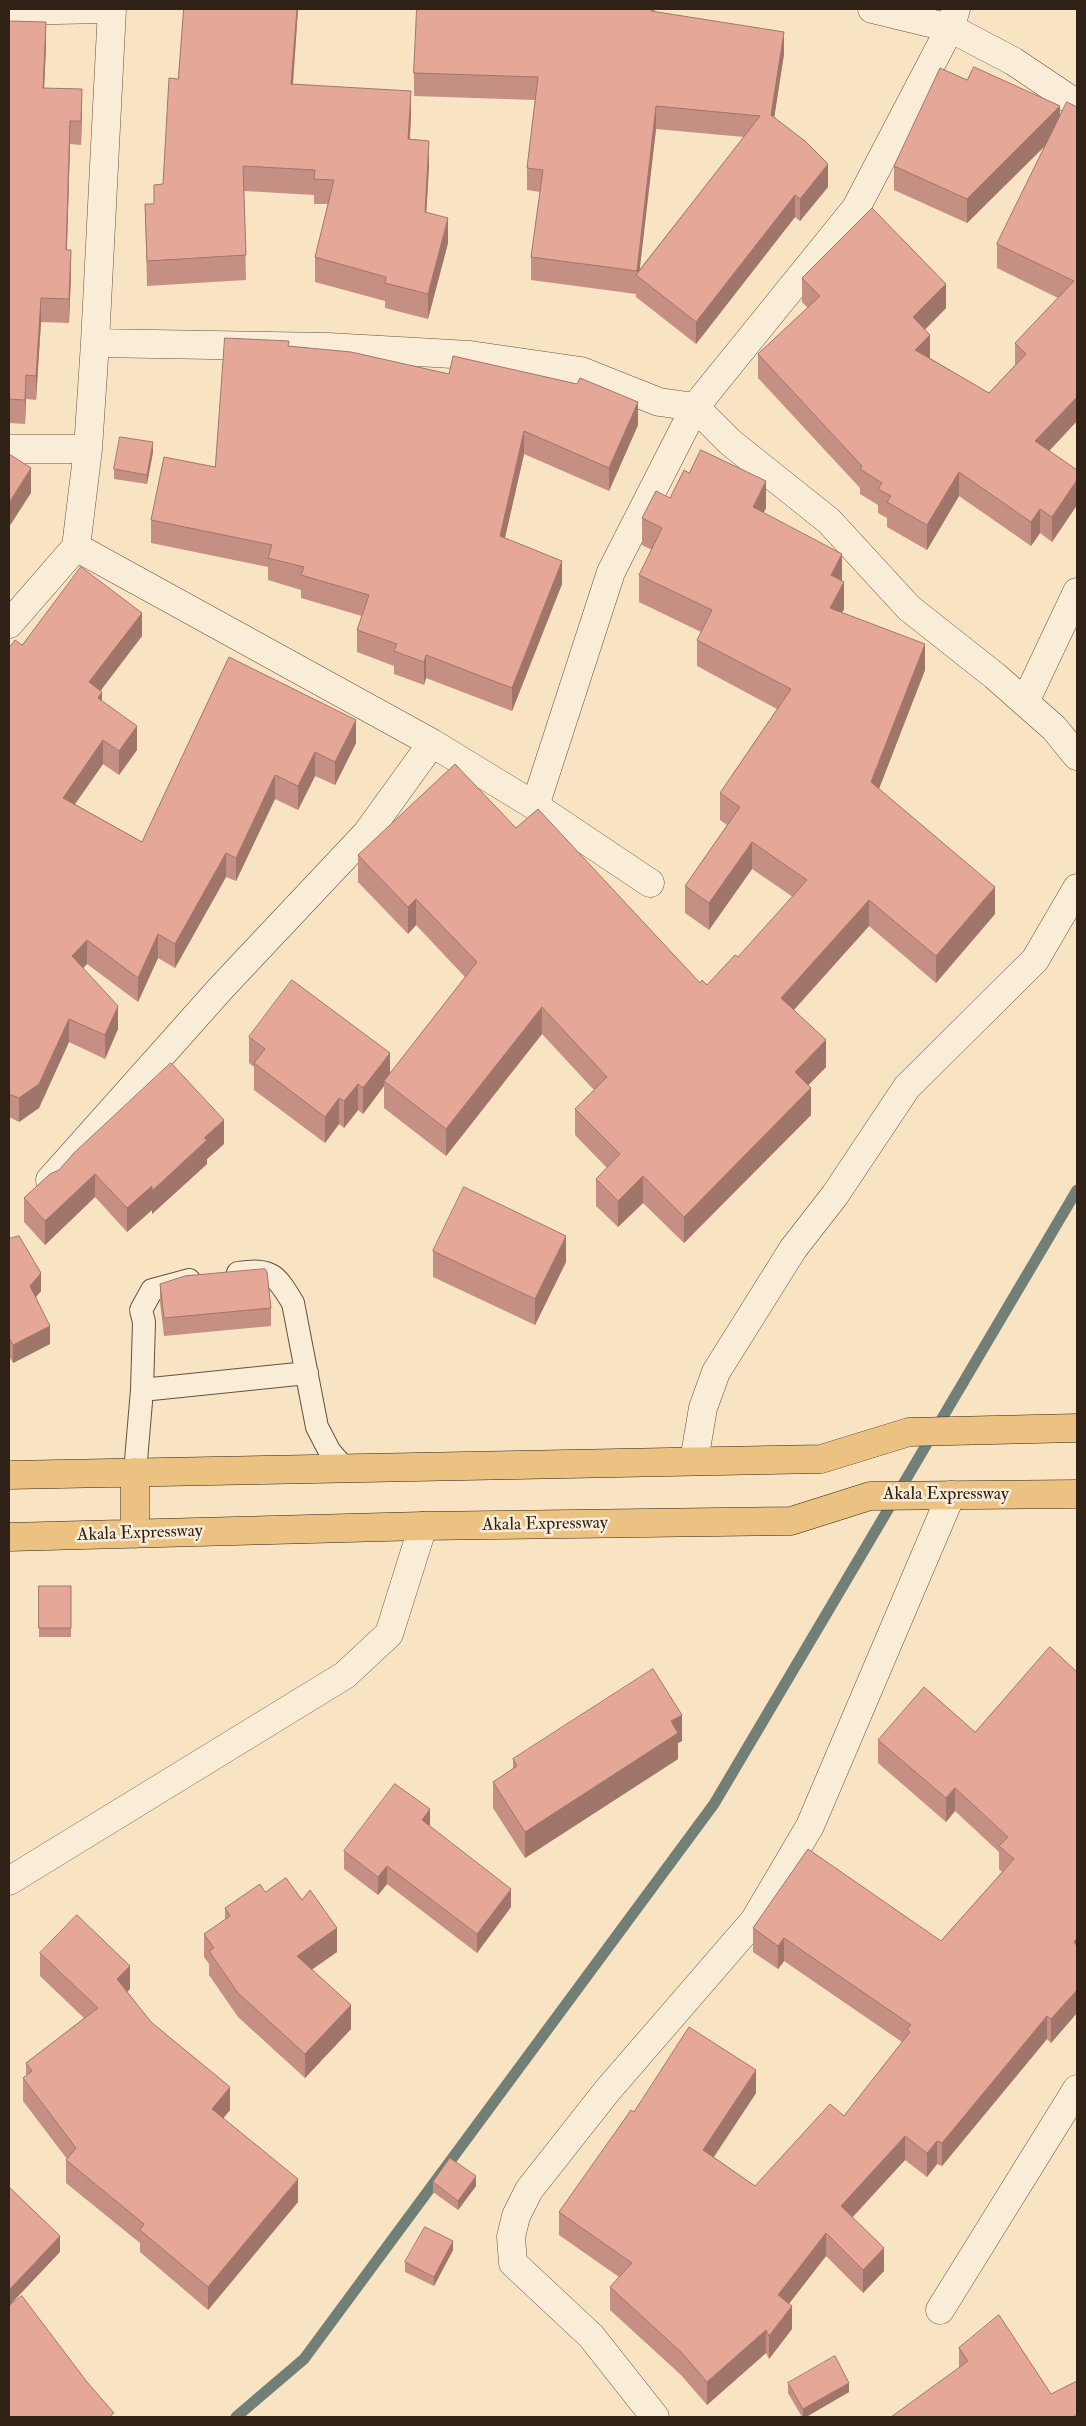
<!DOCTYPE html>
<html>
<head>
<meta charset="utf-8">
<style>
  body { margin:0 }
  #map { position:relative; width:1086px; height:2426px; overflow:hidden; background:#f8e3c3; font-family:"IM FELL Double Pica",serif }
  canvas { display:block }
  .frame { position:absolute; inset:0; border:10px solid #302116; pointer-events:none }
</style>
</head>
<body>
<div id="map">
<canvas width="1086" height="2426"></canvas>
<div class="frame"></div>
</div>
<script>
const g = document.querySelector('canvas').getContext('2d');
g.lineJoin = 'round';
function strokePath(path, color, width, dash) {
  g.strokeStyle = color;
  g.lineWidth = width;
  g.lineCap = dash ? 'butt' : 'round';
  g.setLineDash(dash || []);
  g.stroke(path);
}
function fill(path, color) {
  g.fillStyle = color;
  g.fill(path, 'evenodd');
}
function label(font, color, halo, rows, align = 'center') {
  g.font = font + ' "IM FELL Double Pica",serif';
  g.lineWidth = 5;
  g.setLineDash([]);
  g.textBaseline = 'middle';
  g.strokeStyle = halo;
  g.fillStyle = color;
  for (const [text, x, y, turn = 0] of rows) {
    g.save();
    g.translate(x, y);
    g.rotate((+turn || 0) * Math.PI / 180);
    g.textAlign = isNaN(turn) ? turn : align;
    if (halo) g.strokeText(text, 0, 0);
    g.fillText(text, 0, 0);
    g.restore();
  }
}
const stream = new Path2D(`
  M236 2417 304 2359 714 1804 1077 1190`);
const service = new Path2D(`
  M238 1273C272 1268 276 1275 293 1303L317 1427 330 1452 345 1469
  M142 1390 307 1373
  M135 1472 142 1390 144 1322 141 1310 152 1290 189 1280`);
const minor = new Path2D(`
  M872 9 950 28 1013 61 1077 104
  M9 11 105 9
  M95 343 328 347 470 355 581 371 659 402 695 407 730 442 829 521 909 608 995 676 1054 728 1077 756
  M9 449H88
  M76 547 432 743 535 806 650 883
  M9 624 76 547 88 449 95 343 112 9
  M1025 702 1077 592
  M535 806 611 572 695 407 856 208 950 28 956 9
  M50 1180 222 987 367 833 432 743
  M694 1461 703 1408 716 1372 793 1249 835 1195 907 1087 1035 960 1077 888
  M9 1881 345 1675 389 1634 423 1526
  M940 2310 1077 2089
  M655 2417 591 2336 513 2263 511 2237 516 2216 529 2190 607 2091 754 1921 810 1826 951 1495`);
const primary = new Path2D(`
  M9 1475 821 1459 909 1432 1077 1428
  M135 1534V1472
  M9 1537 423 1526 791 1521 870 1496 1077 1494`);
const wall = new Path2D(`
  M184 9H298L293 84 411 116 410 139 429 166 426 213 448 243 428 319 385 308V301L315 282V257L328 204H314V195L244 191 246 280 147 286 145 204H154L163 184 178 79Z
  M417 9H655L654 12 784 54 774 118 828 187 800 221 795 217 696 344 636 297V294L531 280V257L540 192 527 190V168L535 100 414 96V73ZM656 129 744 137 639 270Z
  M9 21 46 46 44 88 82 113 81 145 70 144 67 250 71 274 69 323 41 322 36 400 26 399 25 424 9 423Z
  M967 80 1060 115 1077 107V421L1049 451 1077 470V505L1052 542 1040 533 1031 546 959 496 927 550 887 527V518L878 513V505L860 494V488L758 378V354L808 308 802 302V278L946 308 925 330 930 358 989 393 1015 365V343L1058 298 997 268V244L1045 146 967 223 894 190V166Z
  M289 346 638 425 609 491 524 454 505 538 562 584 512 711 426 678 424 685 394 674V666L357 652V630L362 616 301 598V590L268 580V567L151 543V520L215 467Z
  M153 452 147 484 114 479V469Z
  M670 498 766 508 763 512 842 581 844 609 842 613 925 670 879 789 995 914 936 983 869 926 794 1010 826 1067 808 1085 811 1115 684 1243 643 1203 618 1227 596 1206V1179L607 1168 575 1135V1109L594 1090 542 1034 446 1156 384 1108V1086L363 1114 358 1110 344 1128 339 1124 325 1143 254 1090V1067L249 1063V1037L390 1074 465 977 416 925 408 934 358 882V855L516 828 700 983 707 985 738 957 793 897 752 869 709 930 685 913V886L727 825 720 820V793L777 709 697 666V640L701 632 639 602V575L652 550 642 545V518Z
  M142 636 100 691 102 701 137 750 119 775 103 764 75 804 142 842 229 657 356 743 335 785 315 776 298 810 275 799 236 881 226 877 175 968 158 958 138 1002 87 964 83 968 118 1029 105 1059 69 1042 39 1108 19 1122 9 1117V648L22 645Z
  M224 1144 207 1159V1164L152 1214V1210L127 1232 95 1197 45 1245 24 1222V1198L50 1174Z
  M9 1239 41 1291 36 1297 50 1344 13 1363 9 1356Z
  M433 1251 566 1262 535 1325 433 1277Z
  M160 1284 271 1308V1326L164 1336 160 1302Z
  M39 1586H71V1637H39Z
  M1077 1672V2013L1051 2043 1047 2039 942 2166 937 2164 927 2177 905 2160 853 2217 884 2271 863 2293 826 2256 789 2303 792 2329 769 2359 766 2353 707 2405 681 2375 610 2310V2287L619 2277 559 2235V2212L634 2112 756 2093 714 2157 755 2186 844 2116 902 2042 784 1961 778 1969 753 1952V1928L941 1941 1002 1872 999 1869V1852L955 1811 946 1822 878 1763V1740L975 1732Z
  M682 1741 678 1743V1759L525 1858 493 1808V1782L513 1769V1759Z
  M430 1827 511 1907 477 1953 387 1884 378 1895 344 1869V1851Z
  M265 1892 337 1952 312 1969 351 2029 305 2078 238 2017 209 1975V1964L204 1957V1934L225 1920V1908Z
  M40 1953 130 1989 127 1992 151 2022 230 2110 223 2118 298 2202 208 2310 140 2252V2243L66 2183V2160L67 2159 23 2101V2078L26 2076V2063L84 2018 40 1976Z
  M433 2182 476 2186 458 2210 433 2192Z
  M453 2250 434 2286 405 2272V2262Z
  M959 2348 1051 2394 1077 2417 959 2368Z
  M788 2383 849 2392 806 2417H802L788 2393Z`);
const shadedWall = new Path2D(`
  M297 9H298L291 109V84Z
  M46 22V46L43 112V88Z
  M784 32V54L771 138V115Z
  M82 89V113L81 145V121Z
  M411 91V116L408 164V139Z
  M656 106V129L639 276 637 275V271Z
  M1060 106V131L967 223V199Z
  M70 121V144L66 274V250Z
  M429 141V166L425 237V212Z
  M828 164V187L800 221V199Z
  M795 195V217L696 344V322Z
  M448 218V243L428 319V294Z
  M71 250V274L69 323V299Z
  M946 284V308L913 341V317Z
  M41 298V322L36 400V376Z
  M930 335V359L915 350Z
  M26 375V399L25 424V400Z
  M1077 397V421L1035 466V441Z
  M638 402V425L609 491V468Z
  M524 431V454L500 559V536Z
  M153 442V452L147 484V475Z
  M31 468V493L9 527V503Z
  M959 472V496L927 550V525Z
  M1077 480V505L1052 542V517Z
  M766 481V508L753 534V507Z
  M1040 509V533L1031 546V522Z
  M842 554V581L831 602V575Z
  M562 561V584L512 711V688Z
  M844 582V609L830 635V608Z
  M142 613V636L89 706V682Z
  M925 644V670L871 809V782Z
  M426 655V678L424 685V662Z
  M102 692V716L98 698Z
  M356 720V743L335 785V762Z
  M137 726V750L119 775V751Z
  M103 740V764L63 821V798Z
  M315 752V776L298 810V786Z
  M275 775V799L236 881V858Z
  M752 842V869L709 930V903Z
  M226 853V877L175 968V944Z
  M995 887V914L936 983V956Z
  M416 899V925L408 934V907Z
  M869 900V926L781 1024V998Z
  M158 934V958L138 1002V978Z
  M87 940V964L72 980V956Z
  M118 1006V1029L105 1059V1035Z
  M542 1007V1034L446 1156V1129Z
  M69 1019V1042L39 1108 19 1122V1098Z
  M826 1040V1067L795 1099V1072Z
  M390 1053V1079L384 1081V1086L363 1114V1088Z
  M358 1084V1110L344 1128V1101Z
  M811 1088V1115L684 1243V1217Z
  M339 1098V1124L325 1143V1117Z
  M224 1120V1144L207 1159V1164L152 1214V1191L204 1138Z
  M95 1174V1197L45 1245V1221Z
  M643 1176V1203L618 1227V1201Z
  M152 1186V1210L127 1232V1208Z
  M566 1236V1262L535 1325V1299Z
  M41 1273V1291L30 1304V1286Z
  M50 1326V1344L13 1363V1345Z
  M682 1715V1741L678 1743V1759L525 1858V1832L671 1721Z
  M955 1788V1811L946 1822V1798Z
  M430 1809V1827L422 1820Z
  M387 1866V1884L378 1895V1877Z
  M511 1889V1907L477 1953V1934Z
  M337 1928V1952L297 1980V1956Z
  M784 1938V1961L778 1969V1946Z
  M1077 1938V1962L1074 1942Z
  M130 1966V1989L117 2002V1979Z
  M1077 1990V2013L1051 2043V2019Z
  M351 2005V2029L305 2078V2054Z
  M1047 2016V2039L942 2166V2143Z
  M756 2070V2093L703 2173V2150Z
  M230 2087V2110L212 2132V2109Z
  M905 2136V2160L841 2229V2206Z
  M937 2141V2164L927 2177V2153Z
  M476 2176V2186L458 2210V2201Z
  M298 2179V2202L208 2310V2287Z
  M826 2233V2256L778 2318V2295Z
  M60 2236V2252L9 2306V2290Z
  M453 2241V2250L434 2286V2277Z
  M884 2248V2271L863 2293V2270Z
  M792 2306V2329L769 2359V2336Z
  M766 2330V2353L707 2405V2382Z
  M849 2383V2392L806 2417H803V2409Z`);
const building = new Path2D(`
  M184 9H297L291 84 411 91 408 139 429 141 425 212 448 218 428 294 385 283 386 277 315 257 334 180 314 179 315 170 243 166 246 255 147 261 145 204H154V185L163 184 169 78 178 79Z
  M417 9H652L651 11 784 32 771 115 805 141 828 164 800 199 795 195 696 322 636 275 760 116 656 106 637 271 531 257 543 170 527 168 538 77 414 73Z
  M9 21 46 22 43 88 82 89 81 121H70L66 250H71L69 299 41 298 36 376 26 375 25 400 9 399Z
  M974 67 1060 106 967 199 894 166 940 68 967 80Z
  M1067 102 1077 107V397L1035 441 1077 470V480L1052 517 1040 509 1031 522 959 472 927 525 887 502 891 496 878 489 882 483 860 469 862 466 758 354 820 296 802 278 872 208 946 284 913 317 930 335 915 350 989 393 1026 354 1015 343 1074 281 997 244Z
  M225 338 289 341 288 346 351 352 449 374 453 356 577 384 580 378 638 402 609 468 524 431 500 536 562 561 512 688 426 655 424 662 394 651 397 644 357 630 369 595 301 575 304 567 268 558 272 545 151 520 164 457 215 467Z
  M120 437 153 442 147 475 114 469Z
  M701 450 766 481 753 507 842 554 831 575 844 582 830 608 925 644 871 782 995 887 936 956 869 900 781 998 826 1040 795 1072 811 1088 684 1217 643 1176 618 1201 596 1179 620 1154 575 1109 607 1077 542 1007 446 1129 384 1081 477 962 416 899 408 907 358 855 455 764 516 828 538 809 700 983 702 980 707 985 735 955 738 957 807 880 752 842 709 903 685 886 740 807 720 793 791 689 697 640 712 610 639 575 662 528 642 518 656 491 670 498 684 470 689 473Z
  M9 454 31 468 9 503Z
  M81 567 142 613 89 682 102 692 98 698 137 726 119 751 103 740 63 798 142 842 229 657 356 720 335 762 315 752 298 786 275 775 236 858 226 853 175 944 158 934 138 978 87 940 72 956 118 1006 105 1035 69 1019 39 1084 19 1098 9 1094V648L15 640 22 645Z
  M292 980 390 1053 363 1088 358 1084 344 1101 339 1098 325 1117 254 1063 265 1049 249 1037Z
  M171 1063 224 1120 204 1138 207 1140 152 1191V1186L127 1208 95 1174 45 1221 24 1198 50 1174 59 1170 74 1153Z
  M464 1187 566 1236 535 1299 433 1251Z
  M19 1236 41 1273 30 1286 50 1326 13 1345 9 1338V1239Z
  M265 1269 267 1272 271 1308 164 1318 160 1284 185 1276Z
  M39 1586H71V1628H39Z
  M1050 1647 1077 1672V1938L1074 1942 1077 1946V1990L1051 2019 1047 2016 942 2143 937 2141 927 2153 905 2136 841 2206 884 2248 863 2270 826 2233 778 2295 792 2306 769 2336 766 2330 707 2382 681 2352 610 2287 632 2263 559 2212 631 2110 634 2112 689 2027 756 2070 703 2150 755 2186 830 2104 844 2116 910 2032 907 2029 911 2025 784 1938 778 1946 753 1928 808 1849 941 1941 1014 1859 999 1846 1008 1837 955 1788 946 1798 878 1740 924 1687 975 1732Z
  M653 1669 682 1715 671 1721 678 1733 525 1832 493 1782 517 1766 513 1759Z
  M395 1784 430 1809 422 1820 511 1889 477 1934 387 1866 378 1877 344 1851Z
  M286 1878 302 1900 310 1890 337 1928 297 1956 351 2005 305 2054 238 1993 209 1951 214 1948 204 1934 230 1916 225 1908 260 1884 265 1892Z
  M77 1915 130 1966 117 1979 151 2022 230 2087 212 2109 298 2179 208 2287 140 2230 144 2224 66 2160 76 2148 23 2078 32 2071 26 2063 98 2008 40 1953Z
  M450 2158 476 2176 458 2201 433 2182Z
  M9 2187 60 2236 9 2290Z
  M425 2227 453 2241 434 2277 405 2262Z
  M22 2296 87 2382 114 2413 109 2417H9V2306Z
  M999 2315 1051 2394 1077 2381V2414L1073 2417H891L968 2361 959 2348Z
  M835 2356 849 2383 803 2409 788 2383Z`);
const streetNames = [
  ["Akala Expressway",946,1495],
  ["Akala Expressway",545,1525,-1],
  ["Akala Expressway",140,1534,-2]
];
strokePath(stream, '#727f77', 11);
strokePath(service, '#625241', 24);
strokePath(minor, '#625241', 29);
strokePath(primary, '#302116', 29);
strokePath(service, '#faedd8', 22);
strokePath(minor, '#faedd8', 28);
strokePath(primary, '#ecc282', 28);
fill(wall, '#c59083');
fill(shadedWall, '#a0766a');
fill(building, '#e5a898');
strokePath(building, '#a0766a', 1);
label('18px', '#302116', '#faedd8', streetNames);
</script>
</body>
</html>
